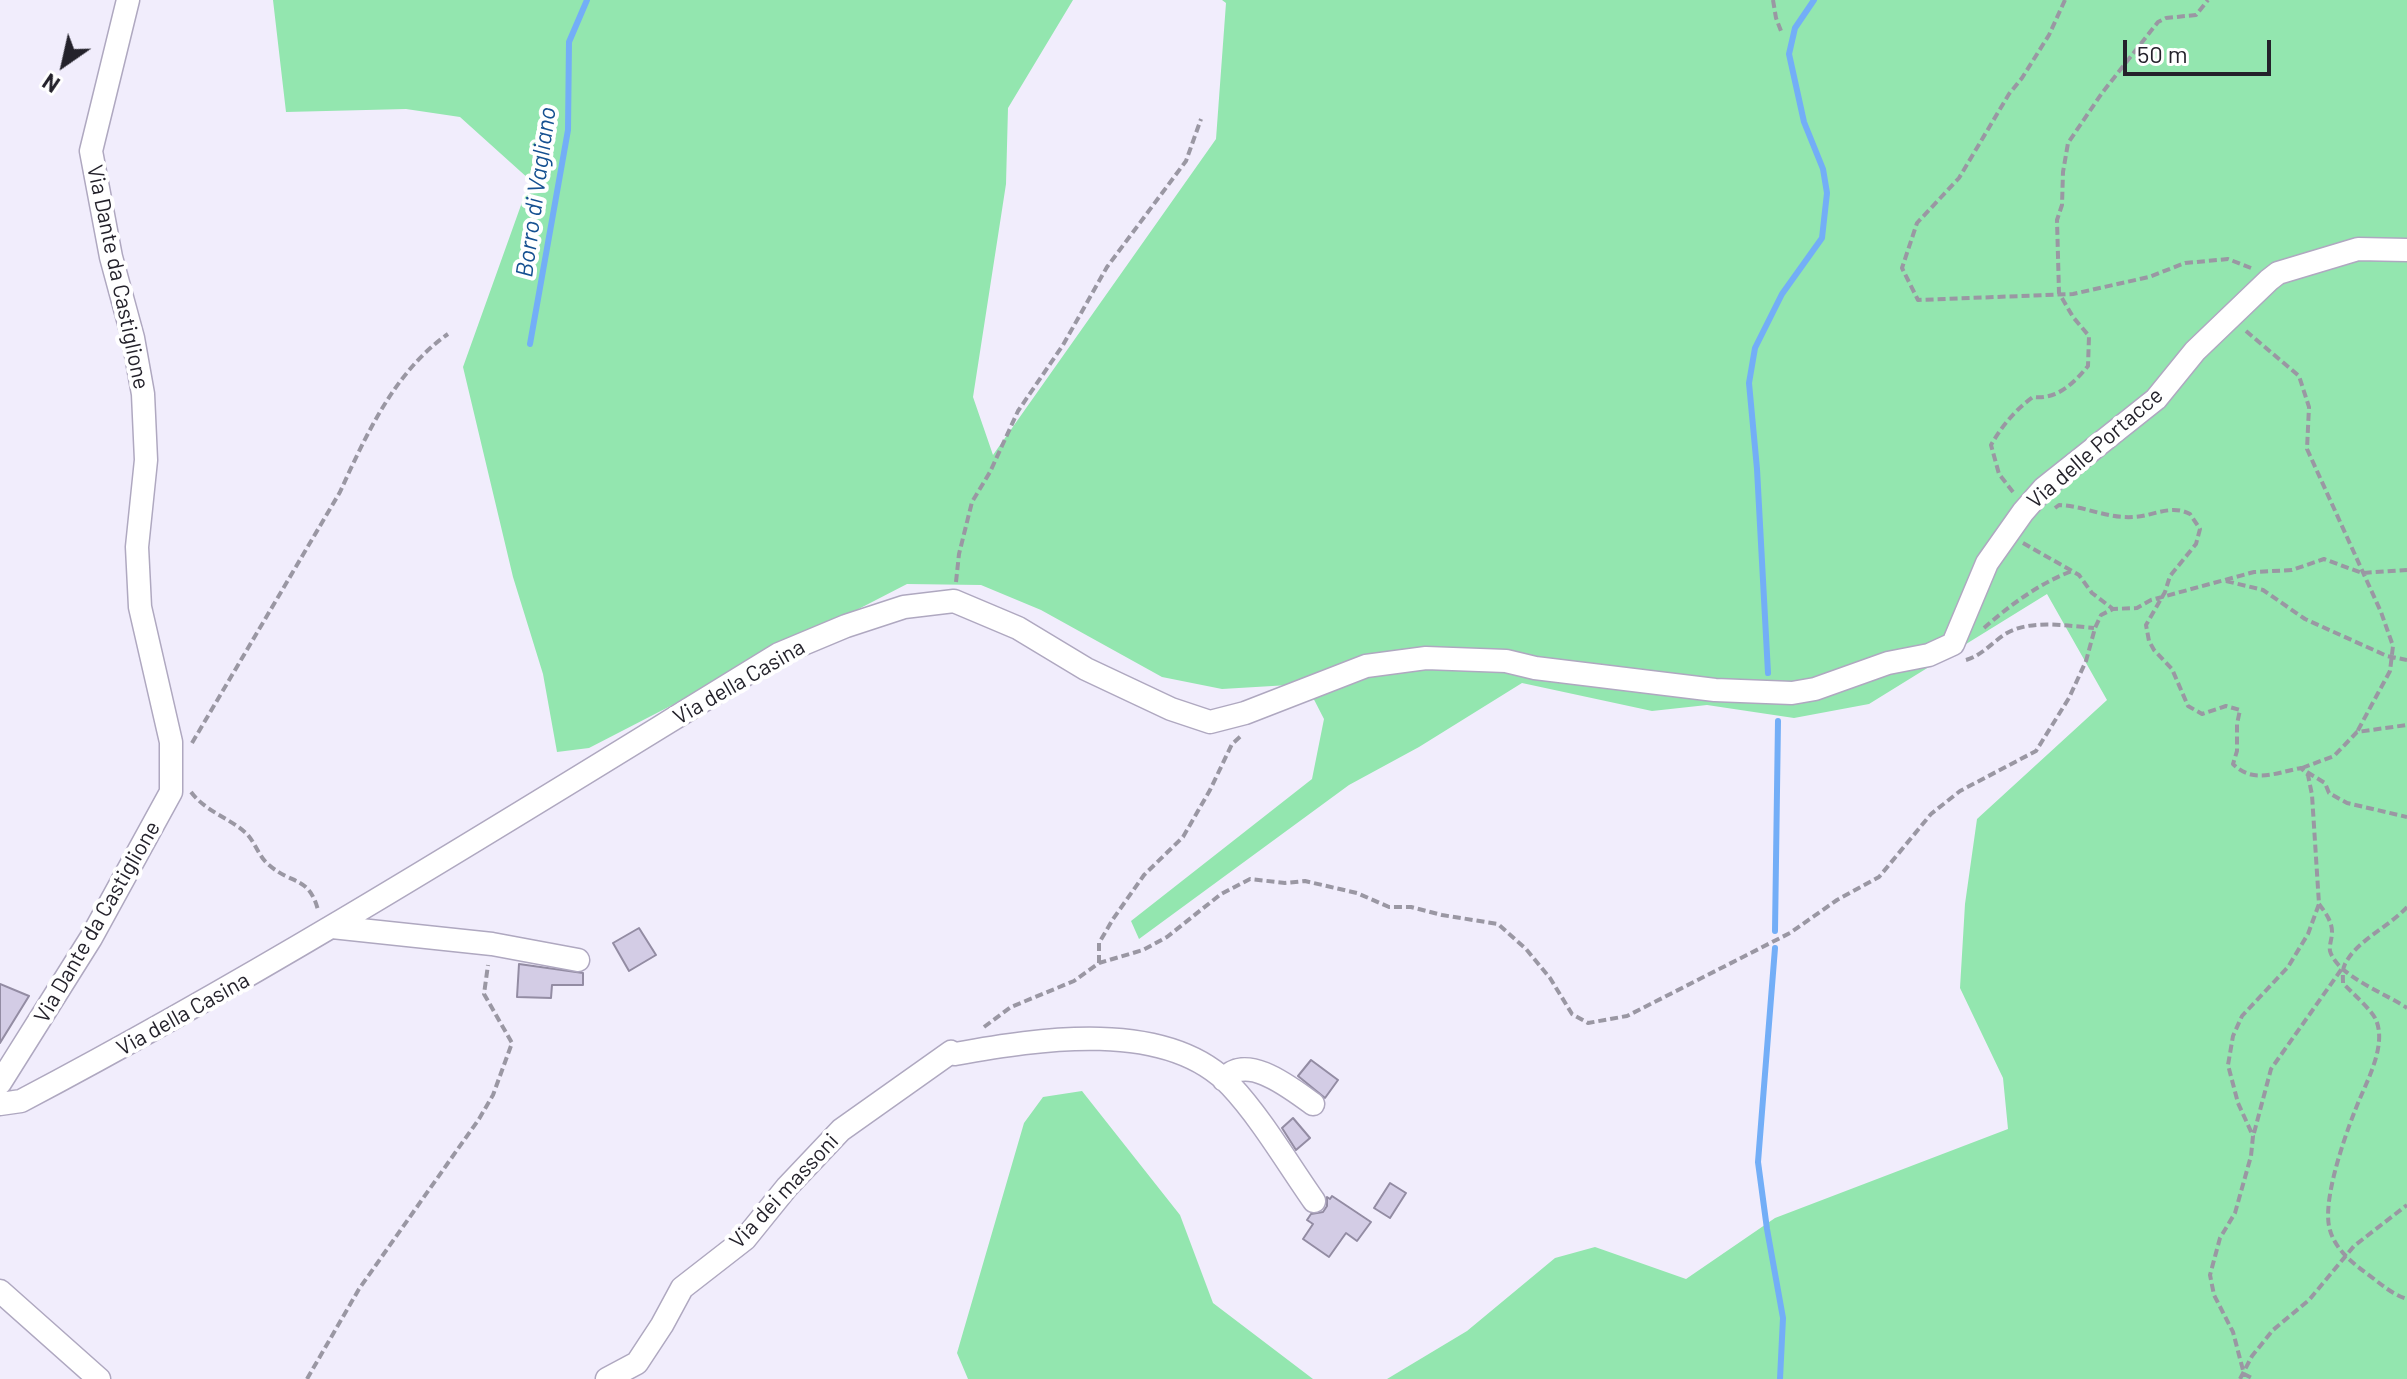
<!DOCTYPE html>
<html>
<head>
<meta charset="utf-8">
<style>
  body { margin:0 }
  #map { position:relative; width:2407px; height:1379px; overflow:hidden; background:#f1edfc; font-family:Barlow,sans-serif }
  canvas { display:block }
  .north { position:absolute; left:24px; top:24px; width:80px; height:80px; -webkit-text-stroke:6px #fff; paint-order:stroke; rotate:214deg; font-size:22px; font-weight:700; line-height:32px; text-align:center; color:#24222b }
  .north::after { content:''; display:block; margin:auto; width:28px; height:36px; background:#24222b; clip-path:polygon(50% 0,100% 100%,50% 72%,0 100%) }
  .scale { position:absolute; left:2123px; top:40px; width:148px; height:36px; box-sizing:border-box; border:4px solid #24222b; border-top:0; padding-left:10px; font-size:24px; line-height:28px; white-space:nowrap; color:#24222b; -webkit-text-stroke:6px #fff; paint-order:stroke }
</style>
</head>
<body>
<div id="map">
<canvas width="2407" height="1379"></canvas>
<div class="north">N</div>
<div class="scale">50 m</div>
</div>
<script>
const g = document.querySelector('canvas').getContext('2d');
g.lineJoin = 'round';
function fill(path, color) {
  g.fillStyle = color;
  g.fill(path, 'evenodd');
}
function strokePath(path, color, width, dash) {
  g.strokeStyle = color;
  g.lineWidth = width;
  g.lineCap = dash ? 'butt' : 'round';
  g.setLineDash(dash || []);
  g.stroke(path);
}
function label(font, color, halo, rows, align = 'center') {
  g.font = font + ' Barlow,sans-serif';
  g.lineWidth = 8;
  g.setLineDash([]);
  g.textBaseline = 'middle';
  g.strokeStyle = halo;
  g.fillStyle = color;
  for (const [text, x, y, turn = 0] of rows) {
    g.save();
    g.translate(x, y);
    g.rotate((+turn || 0) * Math.PI / 180);
    g.textAlign = isNaN(turn) ? turn : align;
    if (halo) g.strokeText(text, 0, 0);
    g.fillText(text, 0, 0);
    g.restore();
  }
}
const green = new Path2D(`
  M273 0H1073L1008 108 1006 184 973 397 993 455 1216 139 1226 3 1222 0H2407V1379H1387L1467 1331 1555 1258 1595 1247 1686 1279 1775 1218 2008 1129 2003 1078 1960 988 1965 904 1977 819 2107 700 2047 594 1869 704 1794 718 1707 705 1652 711 1522 683 1419 747 1349 785 1139 939 1131 921 1312 779 1324 719 1306 684 1222 689 1162 677 1041 610 981 585 907 584 589 748 557 752 543 674 513 577 463 367 530 180 460 117 406 109 286 112Z
  M1082 1091 1180 1215 1213 1303 1313 1379H968L957 1353 1024 1123 1043 1097Z`);
const stream = new Path2D(`
  M530 344 568 130 569 42 587 0
  M1768 673 1757 469 1749 383 1755 348 1782 294 1822 238 1827 193 1823 169 1804 122 1789 54 1795 28 1814 0
  M1775 931 1778 721
  M1775 948 1758 1162 1767 1229 1783 1318 1780 1379`);
const building = new Path2D(`
  M639 928 656 955 629 971 613 943Z
  M519 964 583 973V985H552L551 998 517 997Z
  M0 984 29 996 0 1043Z
  M1311 1060 1338 1080 1325 1098 1298 1076Z
  M1293 1118 1310 1138 1296 1150 1282 1128Z
  M1390 1183 1406 1193 1390 1218 1374 1208Z
  M1332 1196 1371 1222 1357 1241 1346 1233 1329 1257 1303 1239 1313 1224 1307 1220 1311 1214 1323 1212 1327 1206V1197L1330 1199Z`);
const path = new Path2D(`
  M1773 0 1776 18 1781 31
  M2065 0 2049 35 2022 78 2009 94 1959 178 1917 223 1902 268 1918 300 2073 294 2149 277 2185 263 2228 259 2251 268
  M2246 331 2299 376 2309 407 2307 449 2381 612 2393 646 2390 671 2357 732
  M2013 492 1999 474 1991 445C2002 426 2015 410 2033 397 2057 400 2074 383 2088 366L2089 336 2073 317 2059 293 2057 220 2062 205 2063 172 2068 143 2102 93 2158 22 2166 18 2196 15 2208 0
  M2055 508 2059 505C2085 506 2108 519 2134 517 2153 516 2171 504 2190 514L2200 529 2196 544 2170 576 2165 592 2146 625 2149 641 2154 650 2172 669 2188 706 2202 714 2226 706 2240 710 2237 724V751L2233 764C2253 784 2275 773 2301 768L2308 775 2312 795 2319 904 2308 934 2288 967 2242 1016 2233 1036 2228 1065 2238 1103 2253 1136 2251 1156 2235 1213 2220 1238 2210 1275 2214 1295 2233 1332 2244 1374 2254 1379
  M2023 543 2079 575 2092 593 2113 609
  M2226 581 2263 590 2305 619 2387 656 2407 660
  M956 582 959 554 972 502 990 472 1018 411 1063 345 1107 267 1186 161 1201 119
  M1984 628C2010 605 2040 583 2072 571
  M1966 660C1983 655 1992 642 2007 633 2032 619 2068 626 2094 628
  M192 743 340 492C366 435 395 371 448 334
  M2302 768 2334 756 2357 732 2407 725
  M2307 772 2325 783 2329 793 2347 803 2407 817
  M191 792C206 812 230 818 247 834 256 844 259 857 269 865 292 885 309 876 318 910
  M2319 904C2325 912 2332 921 2332 932 2332 939 2329 945 2330 951 2337 976 2387 994 2407 1008
  M2407 907C2389 927 2357 940 2345 964 2342 970 2343 977 2343 983 2351 992 2372 1010 2376 1020 2386 1043 2370 1075 2361 1096 2348 1126 2323 1195 2329 1226 2333 1247 2350 1261 2366 1273 2380 1283 2391 1294 2407 1299
  M1099 963V943L1113 919 1144 875 1183 837 1210 790 1232 744 1241 736
  M984 1027 1011 1007 1074 981 1099 963 1143 950 1167 937 1221 894 1250 879 1285 883 1305 881 1357 893 1389 907H1411L1442 915 1498 924 1526 949 1550 978 1572 1014 1588 1023 1627 1016 1790 933 1837 900 1879 877 1931 814 1960 791 2036 751 2069 698 2086 661 2095 628 2101 615 2113 609 2137 608 2151 600 2254 572 2292 570 2324 559 2362 573 2407 570
  M2254 1133 2271 1069 2343 967
  M307 1379 359 1289 479 1119 493 1095 512 1043 484 994 488 965
  M2240 1379 2252 1356 2273 1330 2309 1300 2354 1246 2407 1205`);
const minor = new Path2D(`
  M332 927 492 944 578 960
  M1224 1080C1245 1051 1292 1089 1313 1104
  M0 1083 91 938 171 792V742L140 607 137 547 146 460 143 394 133 338 111 257 91 151 128 0
  M0 1104 21 1101C281 964 529 807 779 654L846 626 904 607 954 601 1018 628 1086 669 1171 709 1210 722 1245 713 1366 666 1426 658 1506 661 1535 668 1715 690 1792 693 1815 689 1888 663 1929 655 1953 644 1987 563 2023 512 2044 488 2156 399 2195 351 2269 280 2278 273 2358 249 2407 250
  M0 1291 99 1379
  M607 1379 637 1363 662 1325 682 1288 745 1239 787 1187 841 1130 951 1052 955 1054C1038 1039 1167 1018 1231 1086 1261 1118 1288 1164 1314 1201`);
const streetNames = [
  ["Via Dante da Castiglione",118,277,78],
  ["Via delle Portacce",2095,448,-41],
  ["Via della Casina",739,682,-30],
  ["Via Dante da Castiglione",97,922,-60],
  ["Via della Casina",183,1014,-29],
  ["Via dei massoni",784,1191,-47]
];
const waterNames = [
  ["Borro di Vagliano",536,192,-82]
];
fill(green, '#93e6af');
strokePath(stream, '#73aef7', 6);
fill(building, '#d3cce5');
strokePath(building, '#938ca3', 2);
strokePath(minor, '#afa8c0', 25);
strokePath(path, '#9a97a3', 4, [8, 4]);
strokePath(minor, '#fff', 22);
label('22px', '#24222b', '#fff', streetNames);
label('italic 24px', '#155091', '#fff', waterNames);
</script>
</body>
</html>
